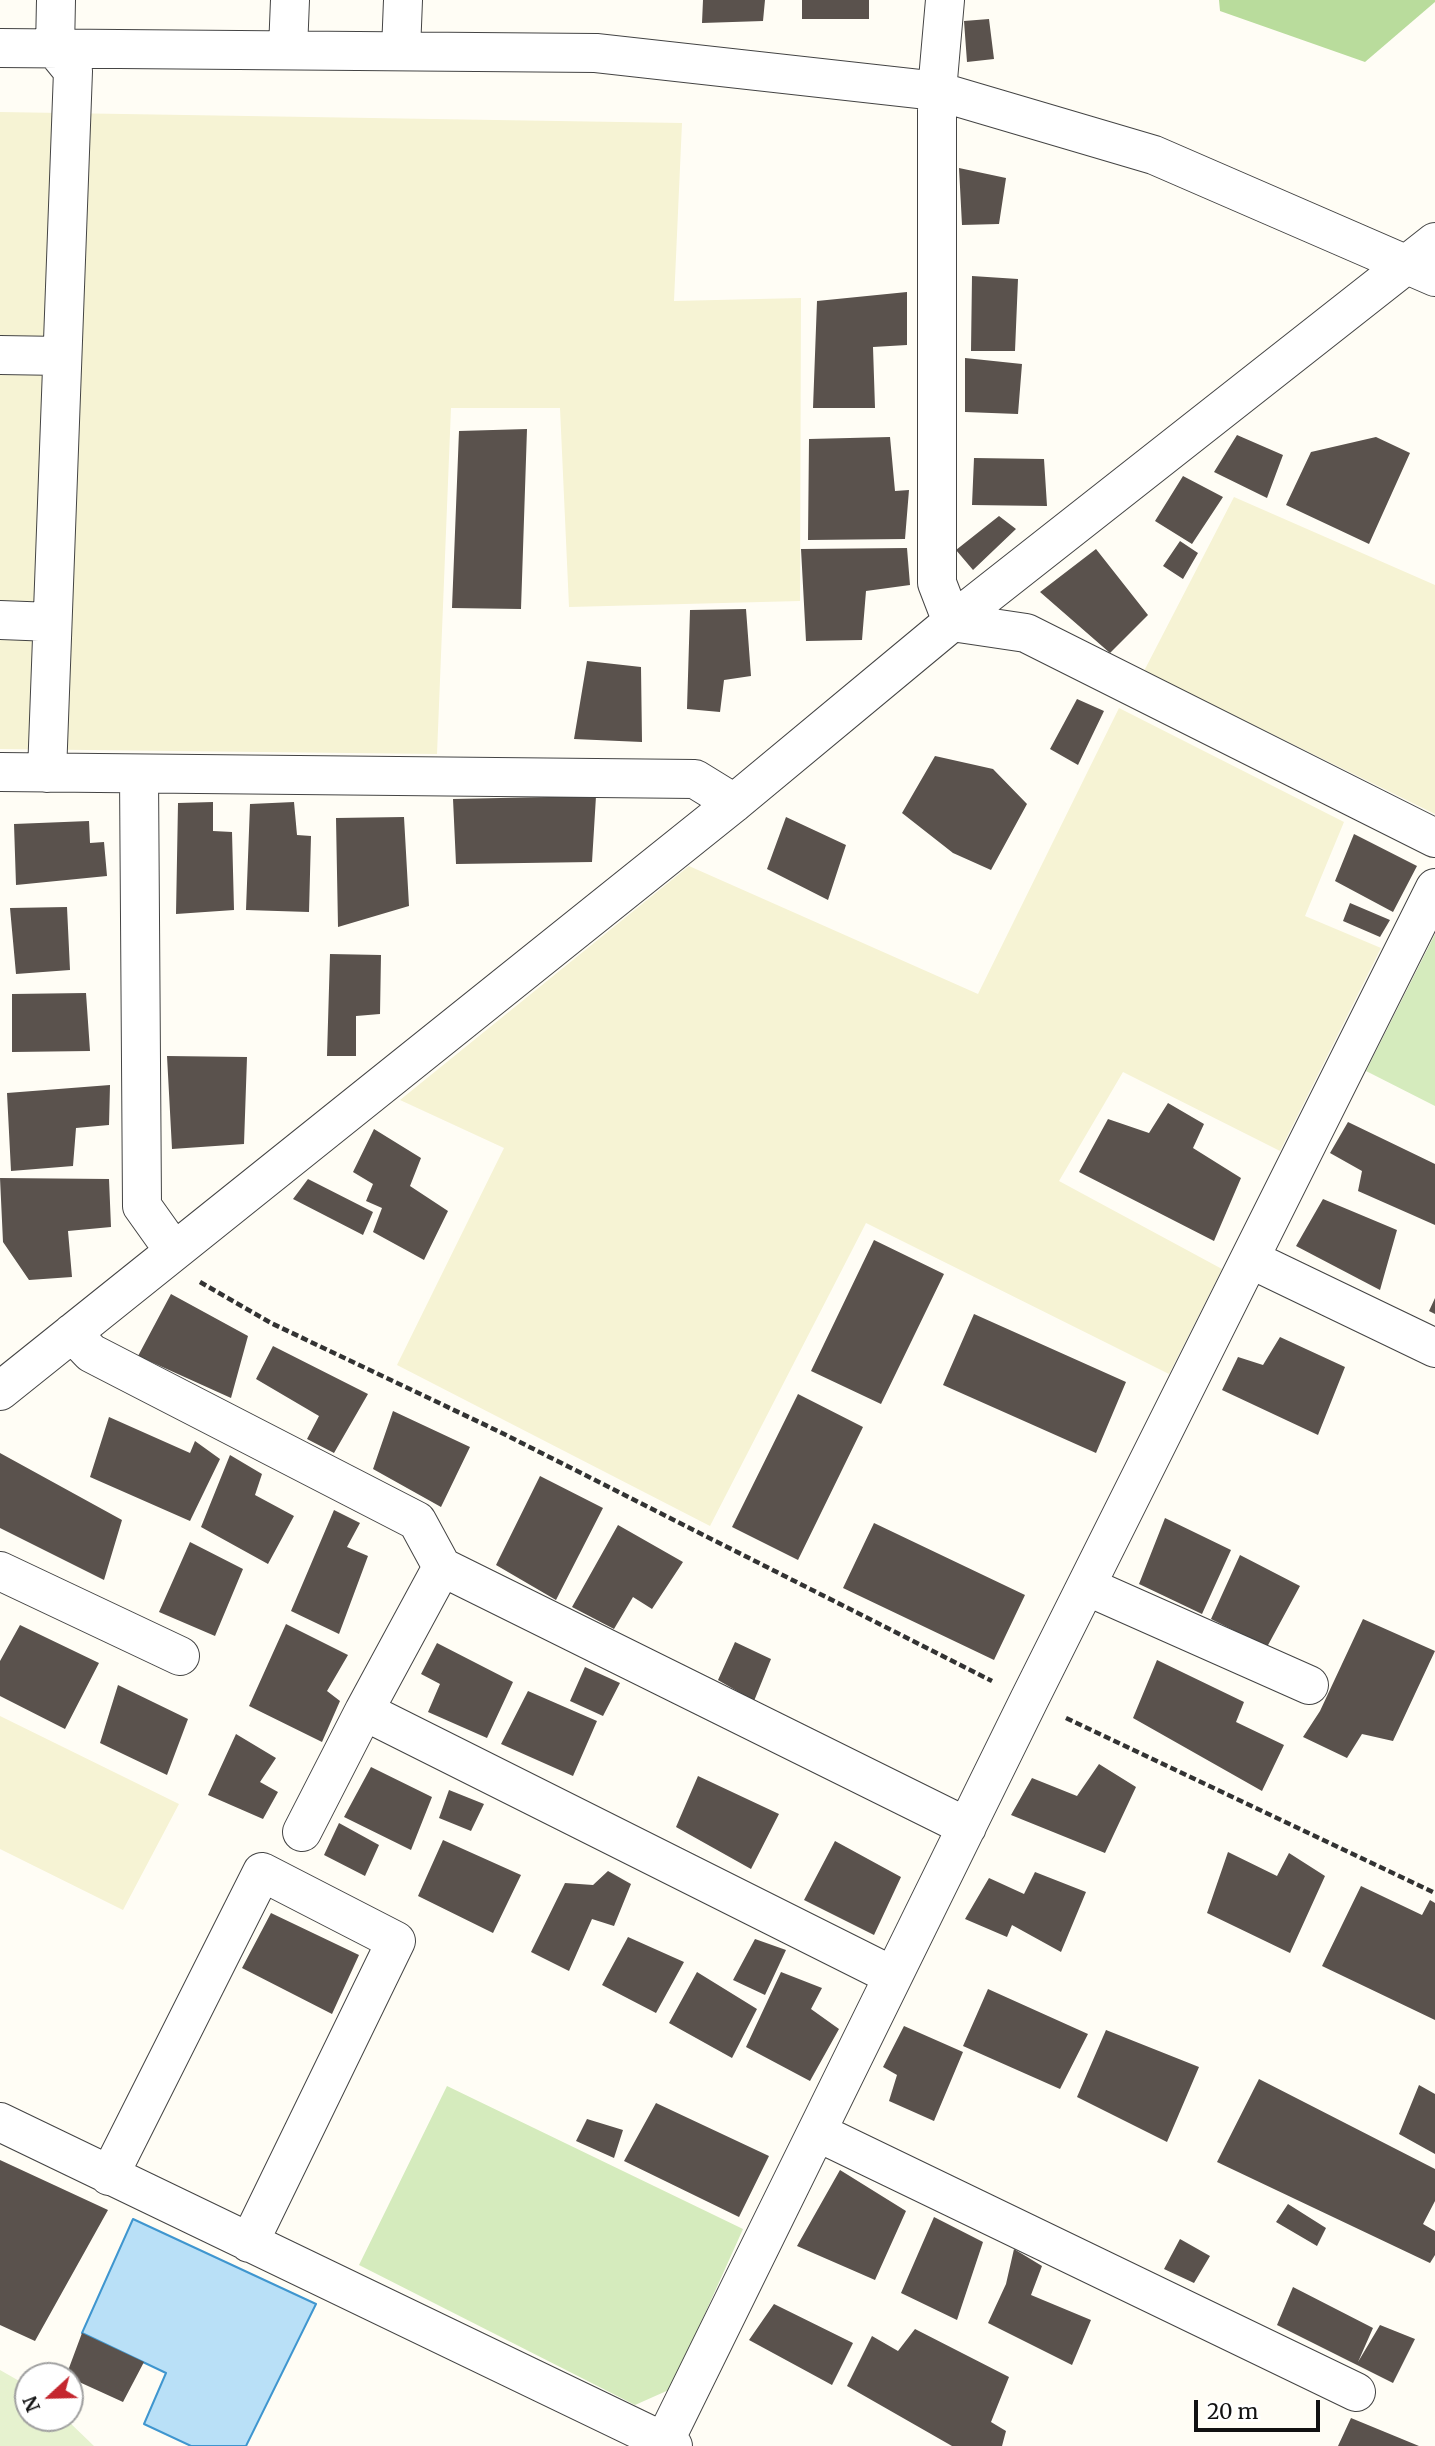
<!DOCTYPE html>
<html>
<head>
<meta charset="utf-8">
<style>
  body { margin:0 }
  #map { position:relative; width:1435px; height:2446px; overflow:hidden; background:#fffdf5; font-family:Merriweather,serif }
  canvas { display:block }
  .north { position:absolute; left:14px; top:2362px; width:70px; height:70px; box-sizing:border-box; background:#fff; border:2px solid #a0a0a0; border-radius:50%; rotate:248deg; font-size:19px; font-weight:700; line-height:28px; text-align:center; color:#111 }
  .north::after { content:''; display:block; margin:auto; width:24px; height:32px; background:#c4262e; clip-path:polygon(50% 0,100% 100%,50% 72%,0 100%) }
  .scale { position:absolute; left:1194px; top:2400px; width:126px; height:32px; box-sizing:border-box; border:4px solid #111; border-top:0; padding-left:9px; font-size:21px; line-height:24px; white-space:nowrap; color:#111; -webkit-text-stroke:5px #fff; paint-order:stroke }
</style>
</head>
<body>
<div id="map">
<canvas width="1435" height="2446"></canvas>
<div class="north">N</div>
<div class="scale">20 m</div>
</div>
<script>
const g = document.querySelector('canvas').getContext('2d');
g.lineJoin = 'round';
function fill(path, color) {
  g.fillStyle = color;
  g.fill(path, 'evenodd');
}
function strokePath(path, color, width, dash) {
  g.strokeStyle = color;
  g.lineWidth = width;
  g.lineCap = dash ? 'butt' : 'round';
  g.setLineDash(dash || []);
  g.stroke(path);
}
const farmland = new Path2D(`
  M0 112 682 123 674 301 801 298 800 601 569 607 560 408H451L437 754 0 749Z
  M1234 497 1435 585V814L1144 671Z
  M1119 708 1344 822 1305 916 1381 948 1280 1151 1123 1072 1059 1181 1222 1269 1169 1374 866 1223 710 1526 397 1365 504 1148 400 1100 689 866 978 994Z
  M0 1716 179 1804 123 1910 0 1849Z`);
const green = new Path2D(`
  M1435 934V1106L1366 1071Z
  M447 2086 743 2229 671 2389 635 2405 359 2265Z`);
const forest = new Path2D(`
  M1219 0H1435V2L1365 62 1220 11Z`);
const pitch = new Path2D(`
  M0 2370 28 2386V2418H65L94 2446H0Z`);
const water = new Path2D(`
  M133 2219 316 2304 246 2446H191L144 2424 166 2373 82 2333Z`);
const building = new Path2D(`
  M703 0H765L763 21 702 23Z
  M802 0H869V19H802Z
  M989 19 994 59 967 62 964 21Z
  M959 168 1006 178 999 224 962 225Z
  M972 276 1018 279 1015 351H971Z
  M907 292V345L873 347 875 408H813L817 301Z
  M965 358 1022 364 1018 414 965 412Z
  M527 429 521 609 452 608 459 431Z
  M1237 435 1283 455 1267 498 1214 472Z
  M890 437 895 491 909 490 905 539 808 540 809 439Z
  M1376 437 1410 453 1369 544 1286 505 1311 452Z
  M974 458 1044 459 1047 506 972 505Z
  M1183 476 1223 497 1192 544 1155 521Z
  M999 516 1016 529 973 570 956 550Z
  M1180 541 1198 553 1183 579 1163 566Z
  M907 548 910 585 866 591 862 640 806 641 801 549Z
  M1096 549 1148 615 1110 653 1040 592Z
  M746 609 751 676 724 680 720 712 687 709 690 610Z
  M587 661 641 667 642 742 574 739Z
  M1077 699 1104 711 1078 765 1050 749Z
  M935 756 993 769 1027 804 991 870 953 853 902 813Z
  M596 796 592 862 456 864 453 799Z
  M213 802V831L232 832 234 910 176 914 178 803Z
  M294 802 297 835 311 836 309 912 246 910 250 804Z
  M404 817 409 906 338 927 336 818Z
  M786 817 846 845 828 900 767 869Z
  M89 821 90 843 104 842 107 876 16 885 14 824Z
  M1354 834 1417 866 1393 912 1335 881Z
  M1350 903 1390 920 1380 937 1343 921Z
  M67 907 70 970 16 974 10 908Z
  M330 954 381 955 380 1014 356 1016V1056H327Z
  M86 993 90 1051 12 1052V994Z
  M167 1056 247 1057 244 1144 172 1149Z
  M110 1085 109 1125 76 1128 73 1166 11 1171 7 1093Z
  M1168 1103 1204 1124 1193 1148 1241 1178 1214 1241 1079 1172 1108 1119 1149 1133Z
  M1348 1122 1435 1164V1225L1358 1191 1362 1171 1330 1153Z
  M374 1129 421 1158 410 1186 448 1211 424 1260 373 1232 382 1208 366 1201 373 1184 353 1172Z
  M0 1178 109 1179 111 1227 68 1231 72 1277 29 1280 3 1242Z
  M308 1179 373 1212 363 1235 293 1199Z
  M1323 1199 1397 1230 1380 1290 1296 1246Z
  M874 1240 944 1274 881 1404 811 1371Z
  M171 1294 248 1336 231 1398 138 1356Z
  M1435 1298V1314L1429 1311Z
  M974 1314 1126 1382 1096 1453 943 1385Z
  M1280 1337 1345 1367 1318 1435 1222 1390 1238 1357 1263 1365Z
  M273 1346 368 1394 334 1453 307 1439 319 1416 256 1379Z
  M798 1394 863 1427 798 1560 732 1527Z
  M393 1411 470 1447 441 1507 373 1469Z
  M109 1417 190 1453 195 1441 220 1459 190 1521 90 1477Z
  M0 1453 122 1520 104 1580 0 1528Z
  M230 1455 262 1474 255 1495 294 1516 268 1564 201 1527Z
  M540 1476 603 1508 556 1600 496 1565Z
  M334 1510 360 1523 347 1547 368 1556 339 1634 291 1611Z
  M1165 1518 1231 1550 1202 1614 1139 1584Z
  M874 1523 1025 1595 994 1660 843 1588Z
  M618 1525 683 1562 652 1609 633 1597 614 1629 572 1607Z
  M190 1542 243 1569 215 1636 159 1612Z
  M1240 1555 1300 1586 1267 1647 1211 1619Z
  M1363 1619 1435 1651 1393 1741 1362 1734 1347 1758 1303 1737 1320 1711Z
  M286 1624 348 1655 327 1691 340 1701 322 1742 249 1706Z
  M20 1625 99 1663 65 1729 0 1696V1661Z
  M735 1642 771 1659 754 1701 718 1680Z
  M437 1643 513 1682 487 1738 428 1712 440 1684 421 1674Z
  M1157 1660 1244 1702 1236 1722 1284 1745 1262 1791 1133 1718Z
  M585 1667 620 1683 603 1716 570 1701Z
  M118 1685 188 1719 167 1775 100 1743Z
  M528 1691 597 1721 573 1776 501 1744Z
  M236 1734 276 1758 260 1782 278 1792 263 1819 208 1795Z
  M1099 1764 1136 1787 1105 1853 1011 1815 1032 1778 1077 1796Z
  M371 1767 432 1797 411 1850 344 1817Z
  M698 1776 779 1814 751 1869 676 1827Z
  M449 1790 484 1804 471 1831 439 1818Z
  M339 1823 379 1845 365 1876 324 1855Z
  M443 1840 521 1875 493 1933 418 1896Z
  M835 1841 901 1877 874 1935 804 1900Z
  M1228 1852 1277 1876 1289 1853 1325 1876 1290 1953 1207 1913Z
  M608 1871 631 1884 614 1926 592 1919 569 1971 531 1952 565 1883 593 1885Z
  M1035 1872 1086 1892 1061 1952 1012 1925 1007 1937 965 1919 989 1878 1024 1894Z
  M1361 1886 1422 1915 1430 1900 1435 1903V2020L1322 1966Z
  M271 1913 359 1955 332 2014 242 1968Z
  M628 1937 684 1962 656 2013 602 1985Z
  M755 1939 786 1950 765 1995 733 1980Z
  M697 1972 757 2009 732 2058 669 2023Z
  M781 1972 822 1988 811 2009 839 2029 810 2081 746 2047Z
  M988 1989 1088 2034 1060 2089 963 2046Z
  M904 2026 963 2052 934 2121 889 2101 897 2075 883 2067Z
  M1106 2030 1199 2067 1167 2142 1077 2097Z
  M1259 2079 1435 2169V2201L1423 2224 1435 2231V2255L1430 2263 1217 2162Z
  M1419 2085 1435 2094V2154L1399 2134Z
  M656 2103 769 2156 739 2217 624 2161Z
  M587 2119 623 2130 614 2158 576 2141Z
  M0 2160 108 2210 35 2341 0 2325Z
  M840 2170 906 2211 875 2280 797 2246Z
  M1288 2204 1326 2228 1317 2246 1276 2222Z
  M934 2217 983 2242 957 2320 901 2293Z
  M1180 2239 1210 2256 1194 2283 1164 2269Z
  M1014 2249 1042 2266 1031 2295 1091 2320 1072 2365 988 2323 1006 2284Z
  M1293 2287 1373 2328 1358 2362 1380 2325 1415 2339 1393 2383 1277 2325Z
  M774 2304 853 2343 832 2385 749 2340Z
  M915 2329 1009 2377 991 2422 1006 2431 1002 2446H952L847 2386 872 2336 898 2351Z
  M82 2333 144 2362 123 2402 66 2376Z
  M1351 2418 1419 2446H1338Z`);
const path = new Path2D(`
  M200 1282 271 1323 500 1432 992 1681
  M1066 1718 1435 1893`);
const minor = new Path2D(`
  M945 0 937 91V583L952 622 1026 633 1435 838
  M0 48 596 53 937 91 1154 155 1435 277
  M288 50 290 0
  M401 51 403 0
  M0 355 62 356
  M0 620 52 622
  M0 772 695 779 734 803
  M47 773 73 71 55 49 56 0
  M139 775 142 1206 174 1251
  M1250 1259 1435 1348
  M72 1333 91 1353 417 1521 442 1567 967 1827
  M0 1391 734 803 952 622 1435 242
  M442 1567 364 1711 893 1976
  M0 1571 180 1656
  M1086 1586 1309 1685
  M302 1832 364 1711
  M0 2122 673 2446
  M817 2132 1356 2392
  M109 2176 262 1872 396 1941 249 2243
  M662 2446 1029 1700 1435 888`);
fill(farmland, '#f6f3d4');
fill(green, '#d5ebbd');
fill(forest, '#b9dc9c');
fill(pitch, '#e6f2cf');
fill(water, '#b9e0f7');
strokePath(water, '#3f96cf', 2);
fill(building, '#5a524d');
strokePath(minor, '#444', 40);
strokePath(path, '#333', 4.5, [7, 3.5]);
strokePath(minor, '#fff', 38);
</script>
</body>
</html>
